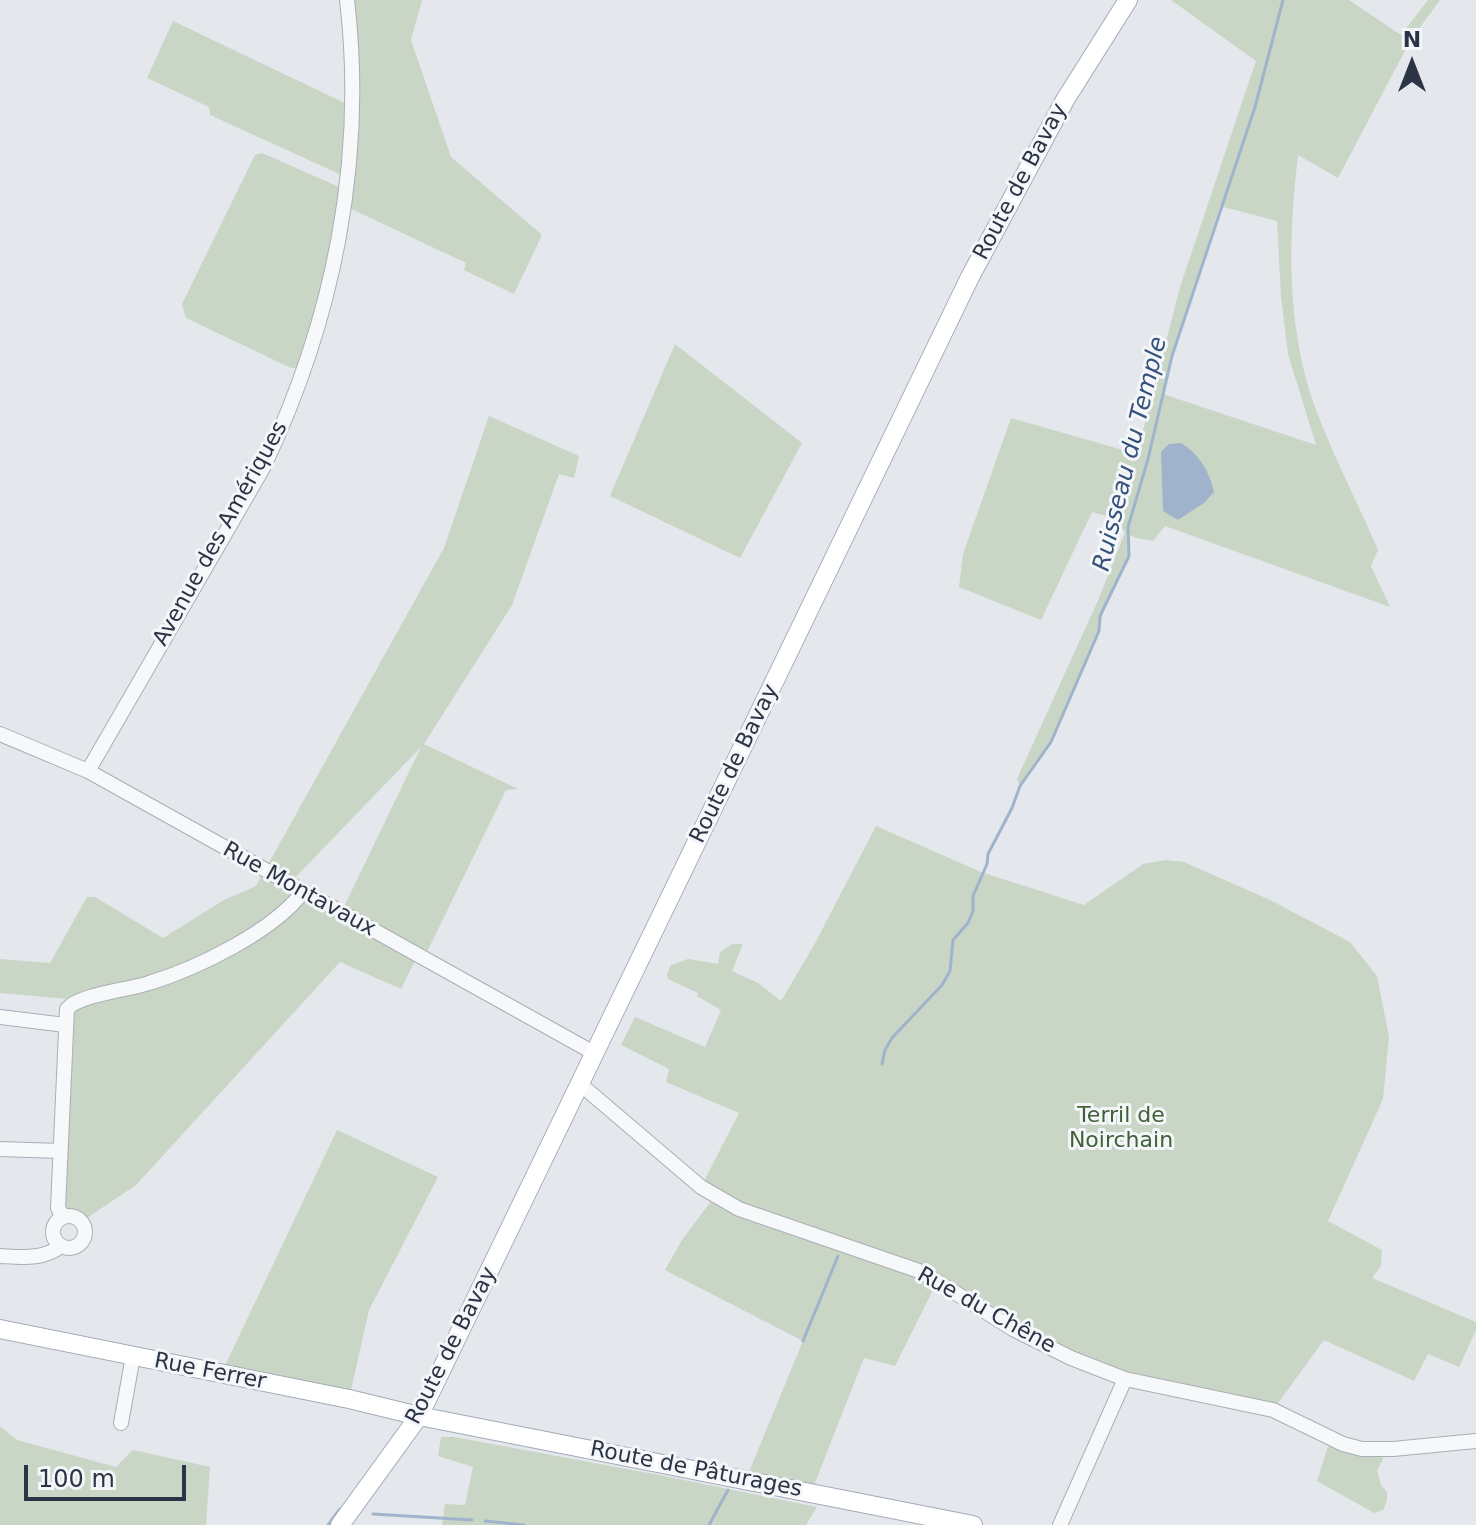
<!DOCTYPE html>
<html>
<head>
<meta charset="utf-8">
<style>
  body { margin:0 }
  #map { position:relative; width:1476px; height:1525px; overflow:hidden; background:#e4e7ec; font-family:"DejaVu Sans",sans-serif }
  canvas { display:block }
  .north { position:absolute; left:1372px; top:24px; width:80px; height:80px; -webkit-text-stroke:6px #f4f6f9; paint-order:stroke; rotate:0deg; font-size:22px; font-weight:700; line-height:32px; text-align:center; color:#2b3445 }
  .north::after { content:''; display:block; margin:auto; width:28px; height:36px; background:#2b3445; clip-path:polygon(50% 0,100% 100%,50% 72%,0 100%) }
  .scale { position:absolute; left:24px; top:1465px; width:162px; height:36px; box-sizing:border-box; border:4px solid #2b3445; border-top:0; padding-left:10px; font-size:24px; line-height:28px; white-space:nowrap; color:#2b3445; -webkit-text-stroke:6px #f4f6f9; paint-order:stroke }
</style>
</head>
<body>
<div id="map">
<canvas width="1476" height="1525"></canvas>
<div class="north">N</div>
<div class="scale">100 m</div>
</div>
<script>
const g = document.querySelector('canvas').getContext('2d');
g.lineJoin = 'round';
function fill(path, color) {
  g.fillStyle = color;
  g.fill(path, 'evenodd');
}
function strokePath(path, color, width, dash) {
  g.strokeStyle = color;
  g.lineWidth = width;
  g.lineCap = dash ? 'butt' : 'round';
  g.setLineDash(dash || []);
  g.stroke(path);
}
function label(font, color, halo, rows, align = 'center') {
  g.font = font + ' "DejaVu Sans",sans-serif';
  g.lineWidth = 6;
  g.setLineDash([]);
  g.textBaseline = 'middle';
  g.strokeStyle = halo;
  g.fillStyle = color;
  for (const [text, x, y, turn = 0] of rows) {
    g.save();
    g.translate(x, y);
    g.rotate((+turn || 0) * Math.PI / 180);
    g.textAlign = isNaN(turn) ? turn : align;
    if (halo) g.strokeText(text, 0, 0);
    g.fillText(text, 0, 0);
    g.restore();
  }
}
const green = new Path2D(`
  M347 0H422L411 40 451 157 542 235 514 294 464 270 466 263 345 206 337 251 297 368H291L186 318 182 304 255 155 262 153 346 190 348 178 210 115 209 107 147 78 173 21 351 106Z
  M1171 0H1349L1401 35 1428 0H1440L1410 41 1338 178 1298 155C1288 241 1286 328 1316 410 1334 458 1358 503 1378 550L1371 566 1390 607 1165 526 1153 541 1136 538 1127 533C1138 560 1101 600 1099 631L1051 742 1020 786 1017 779 1099 598 1125 532 1121 528 1117 519 1092 512 1041 620 959 587 963 554 1011 418 1137 454 1180 287 1256 61ZM1220 206 1277 221 1281 296 1288 354 1316 445 1163 394 1172 356Z
  M675 344 802 443 740 558 610 496Z
  M489 416 579 456 574 478 559 474 512 605 424 744 518 789 506 790 423 960 417 957 401 989 340 962 136 1185 81 1222 72 1217H63L65 1025 79 1000 0 993V959L50 963 87 897H95L163 938 224 900 256 886 444 548ZM421 747 341 913 289 884Z
  M876 826 981 872 1084 905 1143 864 1166 860 1184 862 1270 900 1350 942 1377 976 1389 1037 1383 1099 1328 1221 1382 1250 1381 1266 1372 1278 1476 1322V1330L1459 1367 1428 1354 1414 1381 1324 1340 1273 1410 1071 1358 938 1280 895 1366 864 1358 811 1493 746 1479 803 1341 665 1270 682 1240 715 1196 701 1187 739 1113 666 1082 669 1069 621 1045 635 1017 705 1047 721 1010 697 996 698 993 668 979 667 974 671 965 688 959 718 964 720 952 732 944H743L732 971 758 983 781 1001 813 947Z
  M337 1130 438 1177 369 1310 349 1399 221 1374Z
  M0 1426 17 1440 116 1467 133 1450 210 1467 206 1525H0Z
  M441 1437H454L654 1474 817 1507 806 1525H442L445 1504 465 1505 473 1467 438 1456Z
  M1328 1446 1345 1451 1379 1455 1383 1459 1377 1471 1381 1485 1387 1492V1501L1383 1510 1374 1513 1317 1481Z`);
const water = new Path2D(`
  M1181 443C1200 455 1209 471 1214 492L1204 503 1178 520 1163 511 1161 452 1169 444Z`);
const stream = new Path2D(`
  M882 1064 885 1050 892 1038 942 985 950 971 953 940 968 923 973 911V896L987 864 988 854 1012 808 1020 786 1051 742 1099 631 1100 616 1129 556 1128 527 1148 459 1172 356 1255 107 1283 0
  M803 1341 838 1256
  M373 1514 472 1520
  M485 1521 524 1525
  M328 1525 340 1509
  M709 1525 728 1490`);
const minor = new Path2D(`
  M0 734 88 771 594 1053
  M88 771 263 468C333 322 366 161 347 0
  M0 1017 65 1025
  M580 1084 701 1187 739 1209 922 1272 1013 1329 1071 1358 1125 1379 1273 1410 1343 1444 1362 1449H1393L1476 1441
  M0 1149 60 1151
  M53 1232a16 16 0 1 1 32 0a16 16 0 1 1-32 0Z
  M63 1217 58 1208 67 1009C80 994 129 990 149 983 198 968 272 932 303 892
  M0 1256C22 1257 43 1260 61 1246
  M121 1423 133 1356
  M1060 1525 1125 1379`);
const major = new Path2D(`
  M0 1329 349 1399 419 1416 973 1525
  M340 1525 419 1416 970 277 1065 100 1128 0`);
const streetNames = [
  ["Route de Bavay",1021,182,-62],
  ["Avenue des Amériques",221,534,-61],
  ["Route de Bavay",735,764,-64],
  ["Rue Montavaux",299,890,29],
  ["Rue du Chêne",986,1311,29],
  ["Route de Bavay",452,1346,-63],
  ["Rue Ferrer",210,1372,11],
  ["Route de Pâturages",696,1470,11]
];
const parkNames = [
  ["Terril de",1121,1116],
  ["Noirchain",1121,1141]
];
const waterNames = [
  ["Ruisseau du Temple",1131,454,-76]
];
fill(green, '#c9d6c5');
fill(water, '#9fb4cc');
strokePath(stream, '#9fb4cc', 3);
strokePath(minor, '#a9aeb7', 16);
strokePath(major, '#a3abb8', 20);
strokePath(minor, '#f7f8fa', 14);
strokePath(major, '#fff', 18);
label('22px', '#2b3445', '#f4f6f9', streetNames);
label('22px', '#3f6138', '#f4f6f9', parkNames);
label('italic 24px', '#34527a', '#f4f6f9', waterNames);
</script>
</body>
</html>
